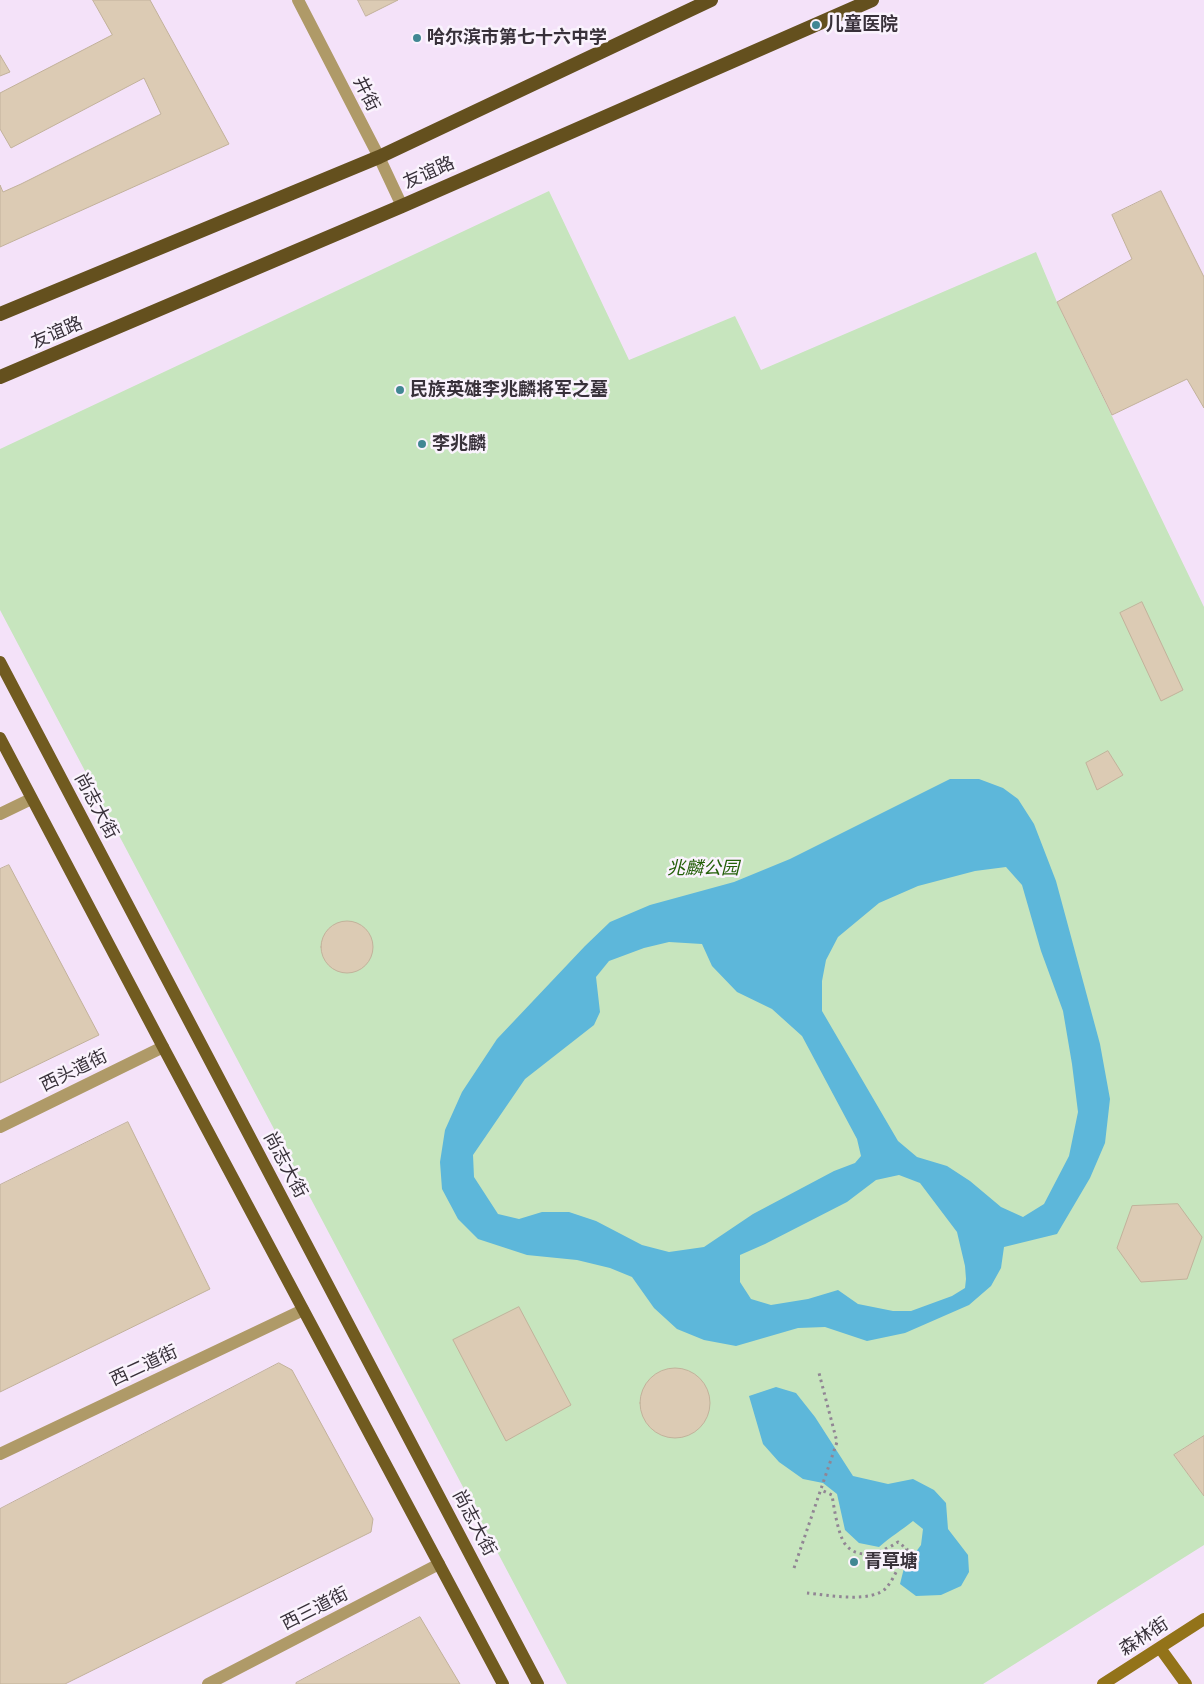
<!DOCTYPE html>
<html>
<head>
<meta charset="utf-8">
<style>
  body { margin:0 }
  canvas { display:block; background:#f4e2f9 }
</style>
</head>
<body>
<canvas width="1204" height="1684"></canvas>
<script>
const g = document.querySelector('canvas').getContext('2d');
g.lineJoin = 'round';
function fill(path, color) {
  g.fillStyle = color;
  g.fill(path, 'evenodd');
}
function strokePath(path, color, width, dash) {
  g.strokeStyle = color;
  g.lineWidth = width;
  g.lineCap = dash ? 'butt' : 'round';
  g.setLineDash(dash || []);
  g.stroke(path);
}
function label(font, color, halo, rows, align = 'center') {
  g.font = font + ' Literata,"Noto Sans SC",serif';
  g.lineWidth = 5;
  g.setLineDash([]);
  g.textBaseline = 'middle';
  g.strokeStyle = halo;
  g.fillStyle = color;
  for (const [text, x, y, turn = 0] of rows) {
    g.save();
    g.translate(x, y);
    g.rotate((+turn || 0) * Math.PI / 180);
    g.textAlign = isNaN(turn) ? turn : align;
    if (halo) g.strokeText(text, 0, 0);
    g.fillText(text, 0, 0);
    g.restore();
  }
}
const green = new Path2D(`
  M549 191 629 360 735 316 761 370 1036 252 1057 302 1204 607V1436L1174 1455 1204 1496V1545L983 1684H567L0 610V449Z`);
const water = new Path2D(`
  M950 779H979L1003 788 1018 799 1034 824 1056 881 1100 1044 1110 1099 1105 1143 1090 1178 1057 1234 1004 1247 1001 1268 991 1286 969 1305 905 1333 867 1341 825 1327 798 1328 736 1346 704 1340 677 1329 654 1308 632 1277 610 1268 577 1260 527 1255 478 1239 458 1219 442 1189 440 1162 445 1130 462 1092 497 1039 585 946 610 922 650 905 734 882 790 859ZM1006 867 1022 885 1041 951 1063 1011 1072 1064 1078 1112 1069 1156 1044 1204 1023 1217 1001 1207 970 1181 947 1166 917 1157 898 1141 822 1011V981L826 960 838 937 879 903 918 886 975 871ZM669 942 702 944 712 966 737 992 772 1009 802 1036 857 1139 861 1156 855 1163 834 1171 753 1214 704 1247 669 1252 642 1245 596 1221 569 1212H542L519 1219 498 1214 474 1177 473 1155 525 1079 594 1025 600 1012 596 977 609 961 644 948ZM899 1175 920 1183 957 1232 965 1266 966 1279 965 1288 952 1296 911 1311H893L858 1304 838 1290 808 1299 771 1305 751 1299 740 1282V1255L765 1244 847 1202 876 1180Z
  M776 1387 796 1393 815 1417 853 1476 888 1484 913 1479 934 1490 946 1503 948 1529 968 1555 969 1572 961 1586 941 1595 916 1596 900 1584 904 1568 921 1545 923 1529 913 1521C902 1530 890 1537 879 1547L859 1543 845 1530 837 1494 823 1483 803 1479 779 1462 763 1444 749 1396Z`);
const building = new Path2D(`
  M93 0H150L229 144 0 247V185L3 192 21 184 161 114 144 78 11 148 0 129V93L112 35Z
  M358 0H398L366 16Z
  M0 55 10 72 0 76Z
  M1161 191 1204 277V408L1187 379 1112 415 1057 302 1132 259 1112 215Z
  M1142 602 1183 690 1161 701 1120 613Z
  M1108 751 1123 775 1097 790 1086 763Z
  M9 865 99 1035 0 1083V869Z
  M321 947a26 26 0 1 1 52 0a26 26 0 1 1-52 0Z
  M128 1122 210 1289 0 1392V1185Z
  M1178 1204 1202 1237 1187 1279 1141 1282 1117 1248 1132 1206Z
  M519 1307 571 1405 506 1441 453 1340Z
  M279 1363 292 1370 373 1519 371 1532 65 1684H0V1509Z
  M640 1403a35 35 0 1 1 70 0a35 35 0 1 1-70 0Z
  M1204 1436V1496L1174 1455Z
  M420 1617 460 1684H296V1683Z`);
const path = new Path2D(`
  M794 1568 837 1442 819 1373
  M807 1593C827 1595 873 1604 887 1587 895 1577 901 1561 907 1549L898 1542C883 1552 859 1562 845 1544 838 1534 834 1508 832 1495L821 1490`);
const minor = new Path2D(`
  M0 814 31 799
  M0 1127 163 1047
  M208 1684 439 1564`);
const tertiary = new Path2D(`
  M298 0 379 157 402 206
  M0 1454 303 1310`);
const secondary = new Path2D(`
  M1160 1648 1186 1684
  M1103 1684 1204 1619`);
const primary = new Path2D(`
  M0 662 538 1684
  M0 738 163 1047 503 1684`);
const trunk = new Path2D(`
  M0 314 379 157 711 0
  M0 377 402 206 872 0`);
const markers = [
  [816,25,5,"#418793"],
  [417,38,5,"#418793"],
  [400,390,5,"#418793"],
  [422,444,5,"#418793"],
  [854,1562,5,"#418793"]
];
const poiNames = [
  ["儿童医院",826,25],
  ["哈尔滨市第七十六中学",427,38],
  ["民族英雄李兆麟将军之墓",410,390],
  ["李兆麟",432,444],
  ["青草塘",864,1562]
];
const streetNames = [
  ["井街",366,94,63],
  ["友谊路",429,173,-24],
  ["友谊路",57,333,-23],
  ["尚志大街",96,806,62],
  ["西头道街",74,1071,-26],
  ["尚志大街",285,1165,62],
  ["西二道街",144,1366,-25],
  ["尚志大街",474,1523,62],
  ["西三道街",315,1609,-27],
  ["森林街",1144,1637,-33]
];
const parkNames = [
  ["兆麟公园",703,869]
];
fill(green, '#c7e5be');
fill(water, '#5db7da');
fill(building, '#dccbb4');
strokePath(building, '#c2b29b', 1);
strokePath(path, '#918594', 3, [2.5, 4]);
strokePath(minor, '#af9a68', 12);
strokePath(tertiary, '#af9a68', 12);
strokePath(secondary, '#937319', 12);
strokePath(primary, '#715b20', 12);
strokePath(trunk, '#64501e', 14);
for (const [x, y, r, color] of markers) {
  const dot = new Path2D();
  dot.arc(x, y, r, 0, 2 * Math.PI);
  g.fillStyle = color;
  g.fill(dot);
  strokePath(dot, '#faf3fd', 2);
}
label('bold 18px', '#38313a', '#faf3fd', poiNames, 'left');
label('18px', '#38313a', '#faf3fd', streetNames);
label('italic 18px', '#235f08', '#faf3fd', parkNames);
</script>
</body>
</html>
